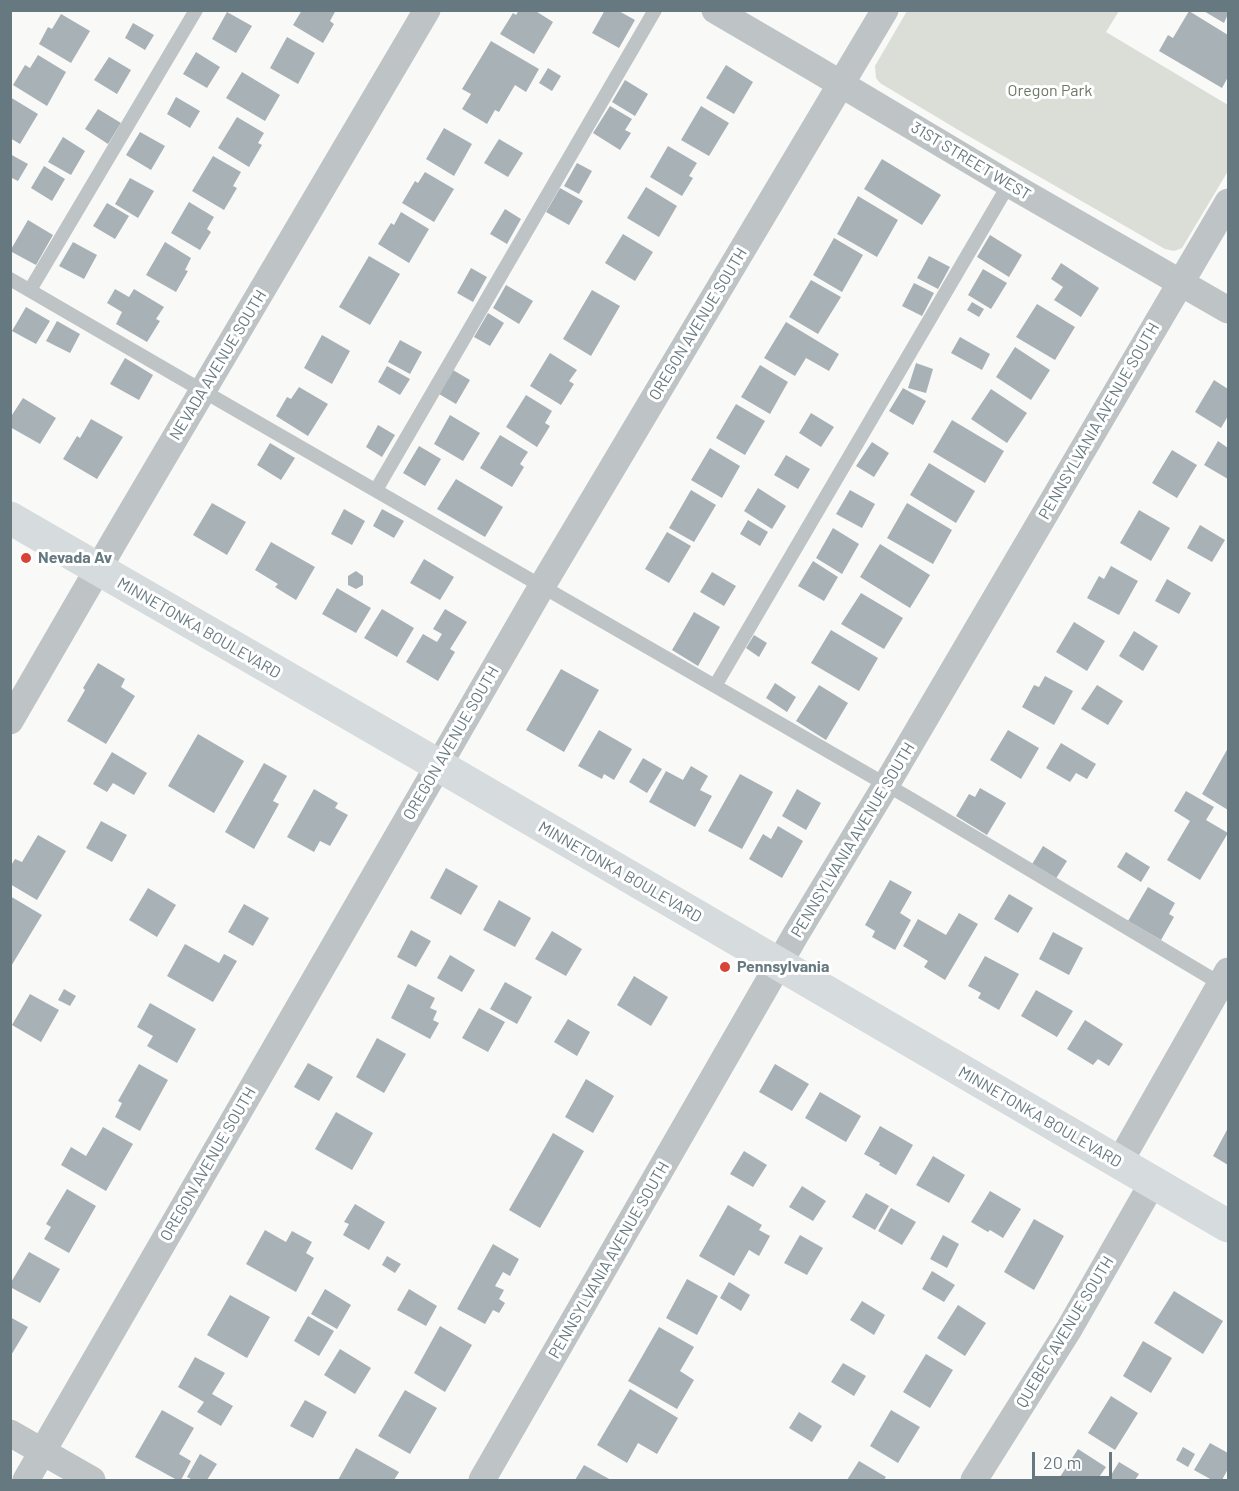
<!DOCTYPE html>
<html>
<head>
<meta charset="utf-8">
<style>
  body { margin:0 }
  #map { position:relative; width:1239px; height:1491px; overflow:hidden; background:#f9f9f7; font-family:Barlow,sans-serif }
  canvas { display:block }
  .frame { position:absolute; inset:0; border:12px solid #667980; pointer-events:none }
  .scale { position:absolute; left:1032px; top:1452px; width:80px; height:27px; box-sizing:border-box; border:3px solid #667980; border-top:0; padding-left:8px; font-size:18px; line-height:21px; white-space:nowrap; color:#667980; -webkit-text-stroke:4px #fff; paint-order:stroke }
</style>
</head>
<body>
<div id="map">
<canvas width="1239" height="1491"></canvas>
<div class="frame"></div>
<div class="scale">20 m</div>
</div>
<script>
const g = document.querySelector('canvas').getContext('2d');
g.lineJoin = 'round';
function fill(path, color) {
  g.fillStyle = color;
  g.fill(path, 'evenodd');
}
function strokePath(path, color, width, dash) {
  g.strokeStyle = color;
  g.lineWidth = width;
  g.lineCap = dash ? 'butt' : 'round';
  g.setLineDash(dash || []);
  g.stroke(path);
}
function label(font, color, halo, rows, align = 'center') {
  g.font = font + ' Barlow,sans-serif';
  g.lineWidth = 6;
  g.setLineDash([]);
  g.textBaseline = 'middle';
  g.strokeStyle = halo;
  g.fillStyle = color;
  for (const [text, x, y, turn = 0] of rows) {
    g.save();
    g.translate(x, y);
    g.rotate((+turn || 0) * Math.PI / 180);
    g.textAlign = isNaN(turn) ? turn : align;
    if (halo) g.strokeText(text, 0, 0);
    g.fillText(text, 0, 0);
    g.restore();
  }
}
const green = new Path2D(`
  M907 11H1119L1106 32 1228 105V171L1182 248 1174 251 1165 249 965 134 880 83 876 78 875 66Z`);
const building = new Path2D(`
  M302 10H336L330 21 334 24 323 43 293 25Z
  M519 10H534L553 22 534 54 500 34 513 13 516 15Z
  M605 10H617L635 20 619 48 592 33Z
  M1202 10H1228V14L1224 23Z
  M1189 11 1228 35V77L1222 88 1159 51 1168 35 1173 38Z
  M227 12 252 26 236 53 212 39Z
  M61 14 90 31 71 63 39 44 48 27 52 29Z
  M133 23 154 35 145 50 125 38Z
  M287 37 315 53 298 84 270 68Z
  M491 41 539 69 526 92 515 85 499 112 495 110 487 124 462 109 471 94 462 89Z
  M196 52 220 67 207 88 183 74Z
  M38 55 66 72 47 106 13 85 25 65 30 68Z
  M109 57 131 70 117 94 94 80Z
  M726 65 753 82 734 114 706 98Z
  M548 68 561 76 552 91 539 83Z
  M242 72 280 95 265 121 226 98Z
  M625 80 648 94 635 116 612 102Z
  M10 97 38 114 20 144 10 138Z
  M176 97 200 111 190 128 167 114Z
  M610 106 632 119 625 130 631 133 620 150 593 133Z
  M701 106 729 123 709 156 681 140Z
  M98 109 121 123 108 144 85 129Z
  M237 117 264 133 258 143 262 145 249 167 218 148Z
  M444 128 472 144 454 176 426 159Z
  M140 132 165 146 151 170 126 155Z
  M63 137 85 151 71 175 48 162Z
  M499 139 523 153 508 177 484 163Z
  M668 146 697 163 689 176 693 178 682 196 650 177Z
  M10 154 28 164 18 181 10 177Z
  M213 156 241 172 233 186 237 188 224 210 192 191Z
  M882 159 941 195 922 225 864 189Z
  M577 163 592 171 579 194 564 186Z
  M44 166 65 179 52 201 31 188Z
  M425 172 454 189 434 222 402 203 415 181 418 183Z
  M130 178 154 191 138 218 115 204Z
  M646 187 677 206 659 237 627 218Z
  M560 188 583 201 569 225 546 212Z
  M858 196 898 220 877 257 837 234Z
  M189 202 214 217 207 229 211 232 200 250 171 233Z
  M107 203 129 216 115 239 93 226Z
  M505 209 521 219 507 244 490 234Z
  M401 212 429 229 409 263 378 244 391 223 394 225Z
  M28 220 53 235 36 265 10 251Z
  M623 234 653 252 635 281 605 263Z
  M990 235 1022 255 1009 277 977 257Z
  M834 238 863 255 842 292 813 275Z
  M73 242 97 255 84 279 59 266Z
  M165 242 191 258 185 270 188 271 176 292 146 275Z
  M369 256 400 274 370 325 339 307Z
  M929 256 950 267 938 289 917 278Z
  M1061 263 1099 288 1081 317 1054 300 1063 287 1051 279Z
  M471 268 487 277 473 302 457 293Z
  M983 269 1007 283 991 309 968 295Z
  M811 280 841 297 818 334 789 317Z
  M914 283 934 293 922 316 902 306Z
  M506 285 533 301 519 324 493 308Z
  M115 289 129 297 134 289 164 307 156 319 160 321 147 342 116 324 122 312 107 303Z
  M592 290 620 306 591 356 563 339Z
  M972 302 984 309 979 317 967 310Z
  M1037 304 1075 327 1055 360 1016 337Z
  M26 307 50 321 36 344 12 331Z
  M488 313 504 323 490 346 474 337Z
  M57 321 80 334 70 353 46 341Z
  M786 322 839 354 829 371 806 358 795 376 764 358Z
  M322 335 350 351 332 384 304 368Z
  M960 337 990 354 982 370 951 353Z
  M400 340 422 352 410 374 388 362Z
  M1015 347 1050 370 1031 400 996 377Z
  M550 353 577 370 569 381 574 384 561 405 530 386Z
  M125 358 153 375 139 400 110 384Z
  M916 363 933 369 926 393 908 388Z
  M760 365 788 382 770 414 741 397Z
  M387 366 410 379 400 395 378 382Z
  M453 370 470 380 456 404 439 394Z
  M1214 380 1228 389V416L1221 428 1195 412Z
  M299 387 328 404 308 436 276 416 287 397 291 399Z
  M903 388 926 401 913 425 889 411Z
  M991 389 1027 413 1007 443 971 419Z
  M526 395 552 411 545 423 550 426 537 447 506 427Z
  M23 398 56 418 40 444 10 427V418Z
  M736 404 765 421 745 455 716 438Z
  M811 413 834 427 821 447 799 433Z
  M450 415 480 433 463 461 434 444Z
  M91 419 123 437 97 479 63 459 77 436 80 438Z
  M952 420 1004 451 985 483 933 452Z
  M378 425 395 435 382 457 366 447Z
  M500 435 528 452 520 464 524 467 512 487 480 468Z
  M1218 441 1228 448V479L1204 465Z
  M872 442 889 453 874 477 856 466Z
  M270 443 295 458 281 480 257 465Z
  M419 446 441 459 425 486 403 473Z
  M710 448 740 466 722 498 691 480Z
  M1172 450 1197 465 1177 498 1152 483Z
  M786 455 810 469 798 489 774 475Z
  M929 463 975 491 956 523 910 495Z
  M456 479 503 507 485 537 437 509Z
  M758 488 786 506 772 529 744 511Z
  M691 490 716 505 694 542 669 528Z
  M850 490 875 504 862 528 836 514Z
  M212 503 246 522 227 555 193 535Z
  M907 503 952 530 933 564 887 538Z
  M344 509 365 521 352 545 331 534Z
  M382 509 404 521 394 538 373 526Z
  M1139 510 1170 528 1151 561 1120 543Z
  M748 520 768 532 760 546 740 534Z
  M1200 525 1225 540 1212 562 1187 548Z
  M833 528 859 544 842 574 816 558Z
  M667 532 691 546 669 583 645 569Z
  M271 542 315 567 296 600 275 587 278 584 255 570Z
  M880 544 930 575 910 608 860 577Z
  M424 559 454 577 440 600 410 583Z
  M813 561 838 577 824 601 798 586Z
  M1111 566 1138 581 1119 615 1087 598 1099 576 1104 579Z
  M356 571 363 576V585L356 589 348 585V576Z
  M712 572 736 586 724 606 700 592Z
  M1167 579 1191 593 1179 614 1155 601Z
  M337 588 371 608 356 633 322 614Z
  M861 593 903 618 884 649 841 624Z
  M382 609 414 628 397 657 364 638Z
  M445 609 467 622 450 649 455 652 438 681 406 662 423 634 437 642 442 634 433 629Z
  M694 612 720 627 698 666 672 650Z
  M1074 622 1105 641 1087 671 1056 652Z
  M831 630 878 658 859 691 811 663Z
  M1134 631 1158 646 1143 671 1119 656Z
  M754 635 767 643 759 657 746 648Z
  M98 663 125 679 121 687 135 696 106 744 67 721 85 690 83 688Z
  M561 669 599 690 564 752 526 730Z
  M1045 676 1073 691 1054 725 1022 707 1034 685 1039 687Z
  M775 683 796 697 787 712 766 698Z
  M819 685 848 703 826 740 796 721Z
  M1097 685 1123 701 1108 725 1081 709Z
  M599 730 632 749 614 780 604 774 602 779 578 766Z
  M1008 730 1039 748 1021 779 990 760Z
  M198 734 244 761 214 813 168 786Z
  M1061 743 1096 764 1087 779 1076 773 1070 782 1046 768Z
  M1228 748V810L1202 794Z
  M112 752 147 773 134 795 113 783 107 792 93 784Z
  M643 758 662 769 647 793 629 782Z
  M264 763 287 776 273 801 279 804 254 849 225 832Z
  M691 766 708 776 700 790 712 796 695 827 649 802 666 771 683 780Z
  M740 774 773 792 742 849 708 831Z
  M980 788 1006 803 987 835 956 816 969 794 975 797Z
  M314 789 338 803 335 808 348 815 330 846 320 841 314 852 287 837Z
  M797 789 821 803 806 830 782 816Z
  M1186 791 1214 807 1206 820 1228 833 1200 880 1167 860 1190 821 1174 811Z
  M101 821 127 835 112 862 86 848Z
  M778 826 803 841 782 878 749 859 763 834 771 839Z
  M38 835 66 851 37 900 10 884V867L15 859 22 862Z
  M1043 846 1067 861 1055 880 1031 866Z
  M1126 852 1150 867 1141 882 1117 867Z
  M446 868 478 886 461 915 430 898Z
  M890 880 912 892 900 913 911 920 895 950 872 937 875 931 865 925Z
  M1148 887 1175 903 1169 914 1174 917 1161 940 1128 921Z
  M148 888 176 905 157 937 129 920Z
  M1009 894 1033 908 1018 933 994 919Z
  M10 896 42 915 10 968Z
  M499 900 531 918 515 947 483 930Z
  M244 904 269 918 253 946 228 932Z
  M959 913 978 924 945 980 924 967 928 961 903 946 918 919 946 935Z
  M411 930 431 941 416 967 397 957Z
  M552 931 582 949 566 976 535 959Z
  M1053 932 1083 948 1069 975 1039 959Z
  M185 944 219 963 224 954 237 961 213 1002 167 976Z
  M450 955 475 970 462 992 437 978Z
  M985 956 1019 974 999 1010 978 998 981 993 968 986Z
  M634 976 668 997 651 1026 617 1005Z
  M505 982 532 997 517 1024 490 1009Z
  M408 984 435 998 430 1008 437 1011 433 1020 439 1023 430 1039 391 1018Z
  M64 989 76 996 70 1006 58 1000Z
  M1036 990 1073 1011 1057 1037 1021 1016Z
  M30 994 59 1010 41 1042 12 1025Z
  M150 1003 196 1029 177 1063 147 1046 153 1036 137 1027Z
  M479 1008 505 1022 488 1052 462 1038Z
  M568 1019 590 1032 577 1056 554 1042Z
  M1085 1020 1123 1044 1109 1066 1098 1059 1093 1065 1067 1049Z
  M377 1038 406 1054 384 1093 356 1077Z
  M308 1063 333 1077 319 1101 294 1087Z
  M139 1064 168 1080 140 1131 115 1117 122 1103 118 1101Z
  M775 1064 809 1084 792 1111 759 1092Z
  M586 1079 614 1096 593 1133 565 1117Z
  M820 1092 861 1116 846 1142 805 1118Z
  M336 1112 373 1133 352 1170 315 1149Z
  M880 1126 913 1145 896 1175 879 1165 880 1163 864 1154Z
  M103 1127 133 1144 106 1191 61 1165 71 1147 86 1156Z
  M1228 1128V1165L1213 1156Z
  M553 1133 584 1151 540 1228 509 1210Z
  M744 1151 767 1165 753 1187 730 1174Z
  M933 1156 965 1175 949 1203 916 1185Z
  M802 1186 826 1201 813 1221 789 1207Z
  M67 1189 96 1206 69 1253 44 1239 51 1227 46 1224Z
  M990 1191 1021 1209 1003 1238 990 1230 988 1232 971 1222Z
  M866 1193 889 1206 875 1230 852 1217Z
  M355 1204 385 1222 369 1250 343 1235 349 1224 344 1222Z
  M728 1205 762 1225 759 1230 770 1236 759 1256 749 1250 734 1276 699 1256Z
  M891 1208 916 1222 902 1245 878 1231Z
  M1034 1219 1064 1236 1034 1290 1004 1272Z
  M265 1230 286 1242 292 1231 312 1242 306 1253 314 1258 296 1292 246 1264Z
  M800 1235 823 1248 807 1275 784 1263Z
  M943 1235 959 1244 947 1268 930 1259Z
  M493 1244 519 1259 510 1276 503 1272 495 1286 504 1290 499 1299 505 1303 499 1313 493 1310 485 1324 457 1309Z
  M29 1252 60 1269 40 1303 10 1287V1284Z
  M387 1256 401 1264 395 1273 382 1265Z
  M932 1271 955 1285 944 1302 922 1289Z
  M687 1279 718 1296 697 1335 666 1318Z
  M729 1282 750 1295 741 1311 720 1298Z
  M325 1289 351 1305 337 1329 311 1314Z
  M409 1289 437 1306 426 1326 397 1310Z
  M1174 1291 1223 1321 1203 1354 1154 1323Z
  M230 1295 270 1317 247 1358 207 1335Z
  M862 1301 885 1315 874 1335 850 1320Z
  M958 1305 986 1323 965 1356 937 1338Z
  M308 1316 334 1331 319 1356 294 1341Z
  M10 1317 28 1327 10 1357Z
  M440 1326 472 1345 445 1392 414 1373Z
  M659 1327 694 1347 680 1371 694 1380 677 1409 628 1381Z
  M1143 1341 1172 1358 1151 1393 1123 1376Z
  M340 1349 371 1368 355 1394 324 1375Z
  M926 1354 953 1370 930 1408 903 1392Z
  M195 1357 225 1373 212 1394 233 1406 221 1426 197 1412 204 1402 178 1387Z
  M843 1363 866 1376 854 1396 831 1382Z
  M630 1389 678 1418 657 1454 638 1443 627 1463 597 1445Z
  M405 1390 437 1408 410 1454 378 1436Z
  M1111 1396 1138 1413 1115 1450 1088 1433Z
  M305 1400 327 1412 313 1438 290 1426Z
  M162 1410 194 1428 179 1454 191 1461 181 1480H177L135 1457Z
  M891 1410 920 1427 898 1463 870 1446Z
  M799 1412 822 1426 812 1442 789 1428Z
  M1210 1443 1228 1453V1469L1222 1480H1212L1194 1470Z
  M1183 1447 1195 1454 1188 1467 1176 1460Z
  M356 1448 399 1472 394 1480H338Z
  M1078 1449 1106 1467 1097 1480H1058Z
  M200 1454 217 1464 207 1480H193L187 1477Z
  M859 1461 886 1477 884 1480H847Z
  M1119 1462 1139 1474 1135 1480H1108Z
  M584 1465 611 1480H575Z`);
const service = new Path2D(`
  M10 279 177 376 911 799 1221 984
  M30 290 196 10
  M376 490 655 10
  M715 686 1009 184`);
const minor = new Path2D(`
  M715 10 814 68 1009 184 1228 310
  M10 721 116 538 427 10
  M1119 1163 1228 971
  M10 1433 92 1480
  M26 1480 542 586 885 10
  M482 1480 796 934 886 785 1228 202
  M974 1480 1069 1329 1153 1182`);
const secondary = new Path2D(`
  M10 518 438 765 1228 1226`);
const markers = [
  [26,558,6,"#d94337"],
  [725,967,6,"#d94337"]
];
const parkNames = [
  ["Oregon Park",1050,91]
];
const streetNames = [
  ["31ST STREET WEST",971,161,31],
  ["OREGON AVENUE SOUTH",698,324,-59],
  ["NEVADA AVENUE SOUTH",218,365,-59],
  ["PENNSYLVANIA AVENUE SOUTH",1099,421,-60],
  ["MINNETONKA BOULEVARD",199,628,30],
  ["OREGON AVENUE SOUTH",451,743,-60],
  ["PENNSYLVANIA AVENUE SOUTH",853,840,-59],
  ["MINNETONKA BOULEVARD",620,872,30],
  ["MINNETONKA BOULEVARD",1040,1117,30],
  ["OREGON AVENUE SOUTH",208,1164,-60],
  ["PENNSYLVANIA AVENUE SOUTH",609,1260,-60],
  ["QUEBEC AVENUE SOUTH",1065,1332,-59]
];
const poiNames = [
  ["Nevada Av",38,558],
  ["Pennsylvania",737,967]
];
fill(green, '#daded6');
fill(building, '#a8b2b6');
strokePath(service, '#bec4c6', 14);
strokePath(minor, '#bec4c6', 27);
strokePath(secondary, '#d6dbde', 33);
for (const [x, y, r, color] of markers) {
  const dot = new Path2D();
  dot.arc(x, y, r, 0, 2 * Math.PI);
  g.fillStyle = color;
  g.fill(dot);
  strokePath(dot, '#fff', 2);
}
label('16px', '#6b7864', '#fff', parkNames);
label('16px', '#667980', '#fff', streetNames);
label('bold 16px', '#667980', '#fff', poiNames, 'left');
</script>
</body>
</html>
